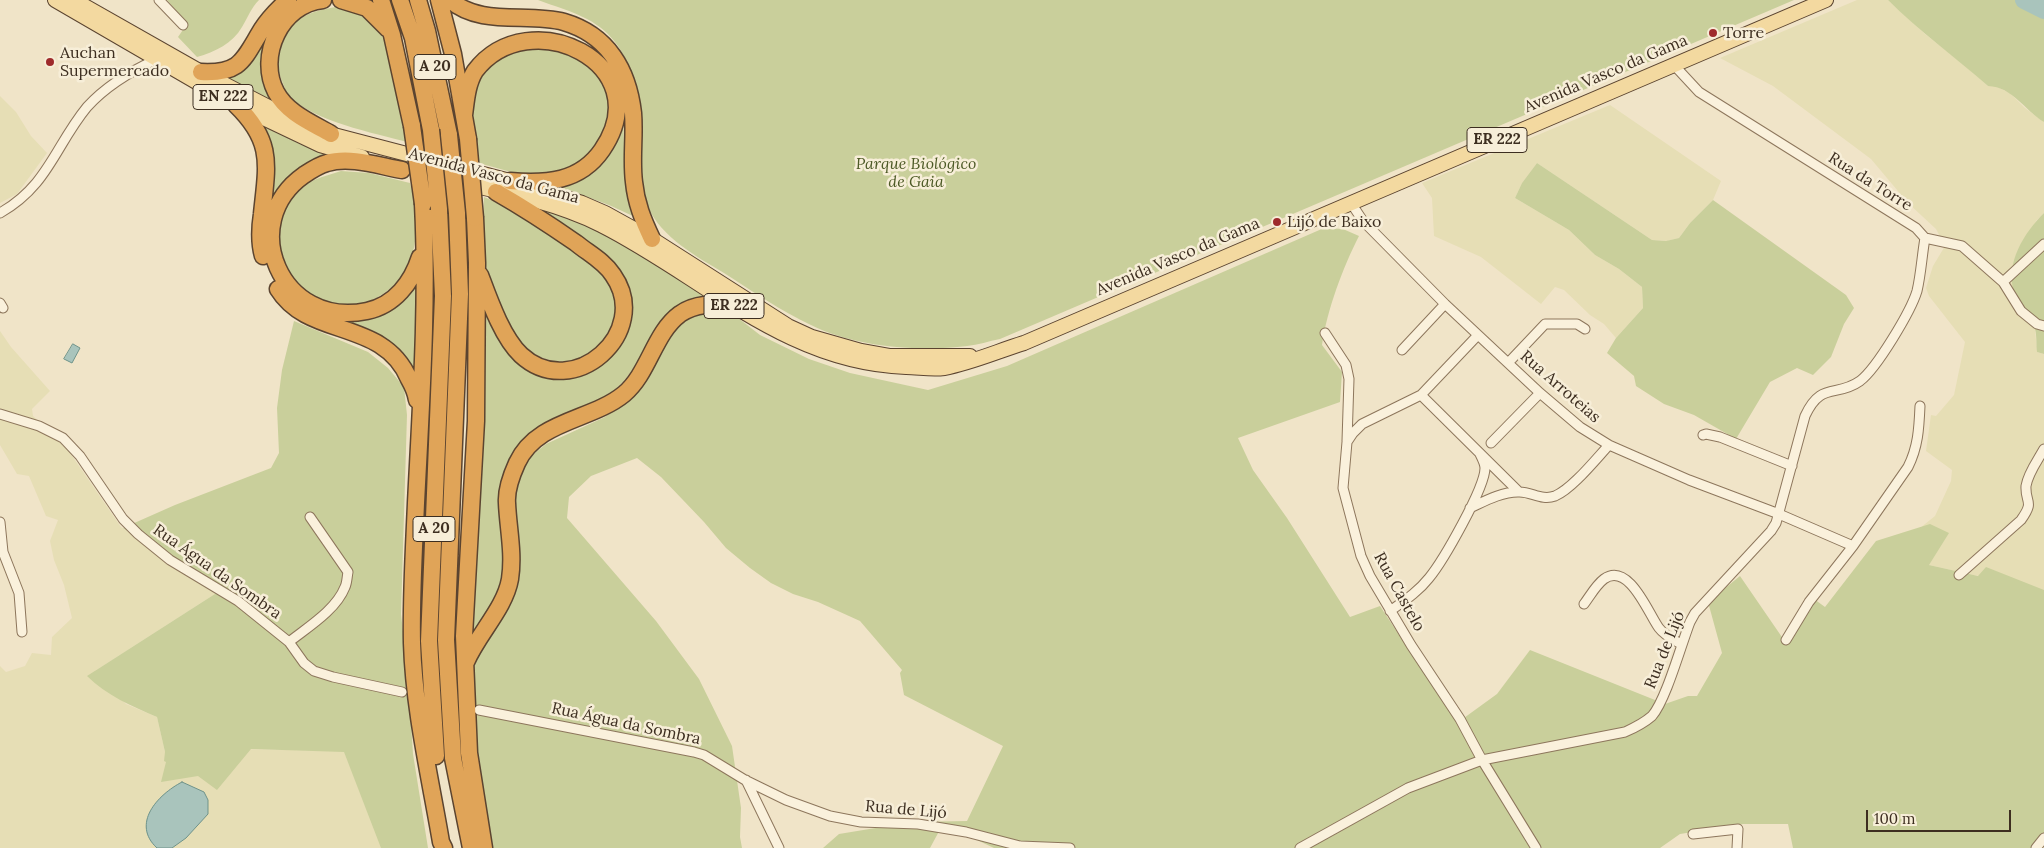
<!DOCTYPE html>
<html>
<head>
<meta charset="utf-8">
<style>
  body { margin:0 }
  #map { position:relative; width:2044px; height:848px; overflow:hidden; background:#f0e4c8; font-family:Lora,serif }
  canvas { display:block }
  .scale { position:absolute; left:1866px; top:810px; width:145px; height:22px; box-sizing:border-box; border:2px solid #3d2e20; border-top:0; padding-left:6px; font-size:15px; line-height:18px; white-space:nowrap; color:#3d2e20; -webkit-text-stroke:4px #f7eed8; paint-order:stroke }
</style>
</head>
<body>
<div id="map">
<canvas width="2044" height="848"></canvas>
<div class="scale">100 m</div>
</div>
<script>
const g = document.querySelector('canvas').getContext('2d');
g.lineJoin = 'round';
function fill(path, color) {
  g.fillStyle = color;
  g.fill(path, 'evenodd');
}
function strokePath(path, color, width, dash) {
  g.strokeStyle = color;
  g.lineWidth = width;
  g.lineCap = dash ? 'butt' : 'round';
  g.setLineDash(dash || []);
  g.stroke(path);
}
function label(font, color, halo, rows, align = 'center') {
  g.font = font + ' Lora,serif';
  g.lineWidth = 5;
  g.setLineDash([]);
  g.textBaseline = 'middle';
  g.strokeStyle = halo;
  g.fillStyle = color;
  for (const [text, x, y, turn = 0] of rows) {
    g.save();
    g.translate(x, y);
    g.rotate((+turn || 0) * Math.PI / 180);
    g.textAlign = isNaN(turn) ? turn : align;
    if (halo) g.strokeText(text, 0, 0);
    g.fillText(text, 0, 0);
    g.restore();
  }
}
const farmland = new Path2D(`
  M1857 0H1888L1925 34 1962 63 1988 86H1995L2010 93 2025 108 2044 122V213L2036 221 2014 293 2035 328 2037 352 2044 354V593L2021 582 1973 575 1898 558 1920 528 1935 516 1951 481 1952 470 1926 451 1931 415 1936 416 1954 395 1965 342 1929 296 1926 288 1933 266 1945 246 1936 229 1908 203 1871 159 1773 86 1720 58Z
  M0 96 16 112 31 136 47 153 17 194 0 203Z
  M1610 105 1721 181 1713 200 1690 223 1679 238 1667 241 1652 240 1537 163 1522 183 1515 198 1569 230 1595 255 1619 269 1642 287 1643 308 1616 338 1604 324 1590 315 1564 290 1555 287 1541 304 1481 257 1434 236 1432 198 1422 183Z
  M0 331 11 347 50 391 32 409 33 416 66 447 121 527 218 592 95 671 126 704 157 717 165 752 237 749 344 751 383 848H0V666L6 672 25 666 32 653 51 655 52 637 72 618 64 585 54 560 50 541 58 520 46 516 29 476 17 474 0 445Z`);
const green = new Path2D(`
  M167 0H259C251 8 248 17 242 27 233 43 215 52 197 57L178 37 187 24Z
  M295 0H302L273 28 263 47V74L276 105 223 75Z
  M538 0H1794L1000 339C989 341 978 345 967 346 918 352 855 347 811 325 781 311 752 291 724 273 696 256 662 238 648 207 641 194 642 167 641 151 638 101 638 46 587 19 572 11 554 6 538 0Z
  M1888 0H2044V122C2024 110 2013 87 1988 86 1955 57 1919 31 1888 0Z
  M336 7 358 12 374 24 386 42 407 142C374 133 313 121 289 96 285 92 284 84 281 79 277 67 276 54 281 42 292 17 312 11 336 7Z
  M506 45 578 47C585 56 605 79 607 88 616 126 590 165 554 175 533 181 499 168 478 163L472 105 476 82Z
  M623 107 625 179 633 216 609 205 555 185 571 180Z
  M261 125 302 145 333 155 268 214Z
  M1537 163 1652 240 1666 241 1679 238 1690 223 1713 200 1846 295 1854 308 1844 324 1831 357 1813 375 1797 368 1770 382 1736 439 1694 415 1664 404 1636 386 1634 376 1607 353 1616 338 1643 308 1642 287 1619 269 1595 255 1569 230 1515 198 1522 183Z
  M341 171 369 173 410 183C422 231 420 280 368 302 355 307 334 308 320 302 294 290 277 264 278 236 279 231 278 225 279 221 280 216 284 211 286 207 288 203 290 197 293 194 305 181 325 176 341 171Z
  M484 197C515 209 541 227 568 247 580 255 592 262 602 271 607 276 613 288 615 294 628 350 561 384 521 344 516 338 512 328 508 321 481 275 482 248 484 197Z
  M537 207 560 214 611 235 707 295V299C657 297 649 359 618 387 584 417 522 419 506 467 494 504 514 545 503 584 497 603 483 620 472 636L482 298 537 370 607 360 626 287Z
  M2044 213V354L2037 352C2036 345 2037 336 2035 329 2031 316 2018 305 2014 292 2005 263 2024 233 2044 213Z
  M1324 228 1343 229 1359 236C1343 267 1327 310 1322 345L1342 372 1340 402 1238 438 1253 470 1287 518 1350 617 1380 606 1457 723 1497 694 1530 650 1665 704 1688 696H1697L1722 653 1708 602 1740 576 1786 643 1814 599 1825 607 1876 541 1930 524 1949 533 1929 565 1978 576 1986 567 2044 590V836L2032 848H1793L1788 824H1743L1680 834 1660 848H994L943 824 930 848H823L839 834 912 822 967 821 1003 746 904 695 900 673 902 670 860 621 818 602 793 594 771 583 750 568 726 548 704 522 661 477 637 458 591 476 569 497 567 518 656 621 699 679 732 746 741 808 740 837 742 848H484L467 662 509 601 511 488 530 457 546 444 605 417 636 394 666 342 685 316 715 311 733 314 760 335 809 359 850 373 928 390 1007 366Z
  M418 280 415 376 337 319Z
  M294 321 368 352 388 368 404 387 407 415 401 614 408 676 413 754 428 848H381L344 752 251 749 217 790 198 776 161 782 166 762 164 761 165 752 157 717C132 706 107 696 87 676L218 592 123 528 175 505 271 468 279 453 277 408 282 370Z`);
const water = new Path2D(`
  M73 344 80 348 72 363 64 359Z
  M182 782 204 792 208 800V814L186 838 172 848H157C131 824 157 795 182 782Z`);
const river = new Path2D(`
  M2024 0 2044 10`);
const street = new Path2D(`
  M159 0 183 25
  M1673 64 1699 92 1916 228 1925 238 1962 246 2003 282 2021 311 2037 324 2044 326
  M1351 203 1363 221 1445 304 1540 393 1580 427 1609 445 1689 480 1779 514 1853 546
  M0 213C48 186 55 146 87 107 106 86 131 71 157 59
  M2003 282 2044 244
  M0 303 3 308
  M1325 333 1346 365 1349 379 1347 441
  M1478 335 1421 395 1362 424 1353 433 1347 442 1343 488 1361 556 1370 576 1411 645 1460 719 1482 760 1536 848
  M1402 350 1445 304
  M1509 362 1545 324H1577L1585 329
  M1421 395 1519 492
  M0 414 39 426 63 438 80 456 123 519 138 534 170 560 238 601 289 642 304 663 314 671 333 677 402 692
  M1703 435 1706 434 1720 437 1792 466
  M1491 443 1540 393
  M1470 508C1485 501 1501 492 1518 492 1531 491 1541 501 1555 496 1572 489 1596 459 1609 445
  M0 522 3 552 19 593 22 632
  M1959 575 2021 520C2035 500 2025 504 2026 486 2028 473 2038 460 2044 449
  M1584 604C1590 596 1596 585 1604 579 1629 561 1649 615 1659 628 1665 636 1674 640 1681 644
  M1390 611C1404 601 1418 592 1429 578 1443 561 1485 488 1485 468 1485 464 1482 458 1480 454
  M1786 640 1809 602 1853 546 1908 467C1918 447 1919 429 1920 406
  M289 642C308 627 336 610 345 587 347 583 347 577 348 572L310 517
  M479 710 694 752 704 755 745 780 786 800 830 816 861 822 918 824 966 832 1020 846 1070 848
  M746 780 779 848
  M1693 834 1738 829 1737 848
  M1300 848 1408 788 1482 760 1625 732C1634 728 1644 723 1652 716 1666 700 1681 645 1690 622L1695 613 1771 531 1776 523 1805 416C1821 381 1836 398 1860 381 1877 368 1911 311 1917 291 1921 274 1922 255 1925 238
  M2036 848 2044 838`);
const primary = new Path2D(`
  M55 0 236 105 320 145 362 157
  M74 0 201 72 311 129 510 181 582 203 605 213 652 239 788 326 812 337 861 351 889 356H970
  M426 175C484 189 547 198 601 225 704 277 785 363 906 367 918 367 932 370 944 368 971 363 998 351 1024 343L1826 0`);
const highway = new Path2D(`
  M323 0C281 4 257 56 276 92 287 113 312 123 331 134
  M341 0 367 8 388 29
  M381 0 392 35 412 126
  M400 0 413 38 431 130
  M418 0 427 31 449 135
  M439 0 453 54 468 139
  M450 0C481 27 528 12 564 22 608 35 628 70 633 113 635 136 631 159 634 182 636 203 643 220 652 239
  M201 72C241 74 243 60 262 29 269 18 278 9 288 0
  M236 105C274 142 267 165 262 214 260 227 259 242 263 256
  M464 115C466 100 467 84 475 71 529 0 661 64 602 150 580 182 546 184 510 181
  M402 170C379 166 350 156 327 163 319 165 310 171 304 175 236 223 281 329 367 311 395 305 412 282 420 257
  M423 204C428 303 421 404 416 503 414 550 411 597 412 643 414 710 430 777 441 842L444 848
  M457 213 460 294 446 640 453 758 471 848
  M475 218 477 263 476 421 464 636 469 753 484 848
  M480 275C489 299 502 337 521 355 573 403 653 332 613 275 604 261 588 253 576 243 550 225 524 208 496 192
  M278 289C309 339 383 318 409 379 413 386 416 393 417 400
  M466 662C478 634 505 608 510 579 514 553 508 528 507 503 506 490 512 474 517 463 537 420 591 421 624 394 649 373 654 333 680 314 696 303 713 304 731 305
  M436 756 429 641 443 296 439 209`);
const highwayBridge = new Path2D(`
  M412 126 423 204
  M431 130 439 209
  M449 135 457 213
  M468 139 475 218`);
const markers = [
  [1713,33,5,"#9e2a2b"],
  [50,62,5,"#9e2a2b"],
  [1277,222,5,"#9e2a2b"]
];
const shields = [
  [435,67,42],
  [223,97,60],
  [1497,140,60],
  [734,306,60],
  [434,529,42]
];
const shieldNames = [
  ["A 20",435,67],
  ["EN 222",223,97],
  ["ER 222",1497,140],
  ["ER 222",734,306],
  ["A 20",434,529]
];
const poiNames = [
  ["Torre",1723,33],
  ["Auchan",60,53],
  ["Supermercado",60,71],
  ["Lijó de Baixo",1287,222]
];
const streetNames = [
  ["Avenida Vasco da Gama",1606,74,-23],
  ["Avenida Vasco da Gama",494,176,15],
  ["Rua da Torre",1870,182,32],
  ["Avenida Vasco da Gama",1178,257,-23],
  ["Rua Arroteias",1560,387,41],
  ["Rua Água da Sombra",217,572,35],
  ["Rua Castelo",1399,592,61],
  ["Rua de Lijó",1665,650,-68],
  ["Rua Água da Sombra",626,724,12],
  ["Rua de Lijó",906,810,5]
];
const parkNames = [
  ["Parque Biológico",916,164],
  ["de Gaia",916,182]
];
fill(farmland, '#e6deb5');
fill(green, '#c9cf9b');
fill(water, '#a9c4bc');
strokePath(water, '#6f938a', 1);
strokePath(river, '#a9c4bc', 18);
strokePath(street, '#8d765c', 11);
strokePath(primary, '#5b4430', 16);
strokePath(highway, '#5b4430', 19);
strokePath(street, '#faf1dc', 9);
strokePath(primary, '#f3d9a0', 14);
strokePath(highway, '#e0a458', 16);
strokePath(highwayBridge, '#5b4430', 19, []);
strokePath(highwayBridge, '#e0a458', 16);
for (const [x, y, r, color] of markers) {
  const dot = new Path2D();
  dot.arc(x, y, r, 0, 2 * Math.PI);
  g.fillStyle = color;
  g.fill(dot);
  strokePath(dot, '#f7eed8', 2);
}
for (const [x, y, w] of shields) {
  const box = new Path2D();
  box.roundRect(x - w / 2, y - 12.5, w, 25, 4);
  g.fillStyle = '#f7eed8';
  g.fill(box);
  strokePath(box, '#3d2e20', 1);
}
label('bold 15px', '#3d2e20', null, shieldNames);
label('16px', '#3d2e20', '#f7eed8', poiNames, 'left');
label('16px', '#3d2e20', '#f7eed8', streetNames);
label('italic 16px', '#4d5a26', '#f7eed8', parkNames);
</script>
</body>
</html>
